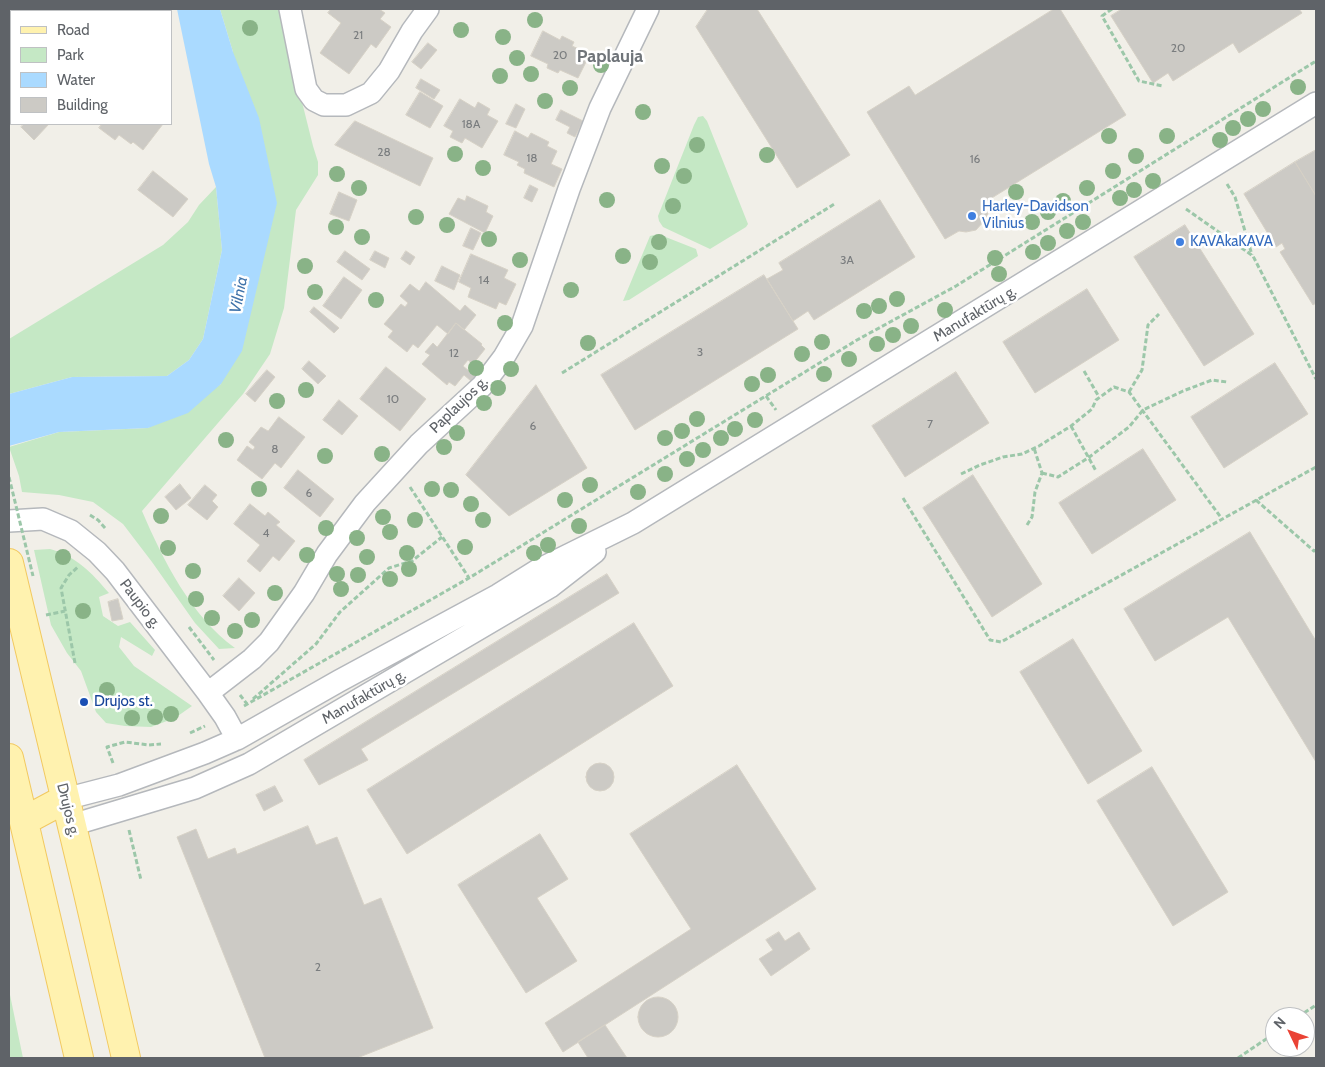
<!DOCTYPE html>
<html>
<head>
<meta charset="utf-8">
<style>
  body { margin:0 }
  #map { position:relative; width:1325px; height:1067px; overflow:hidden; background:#f1efe8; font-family:Cabin,sans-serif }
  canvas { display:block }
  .frame { position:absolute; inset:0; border:10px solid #5f6368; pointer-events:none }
  .legend { position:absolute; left:10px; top:10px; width:162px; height:115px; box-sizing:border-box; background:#fff; border:1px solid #bfc1c3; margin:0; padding:6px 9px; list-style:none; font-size:15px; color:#5f6368 }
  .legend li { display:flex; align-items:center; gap:10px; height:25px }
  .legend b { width:25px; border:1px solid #bfc1c3 }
  .north { position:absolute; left:1265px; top:1007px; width:50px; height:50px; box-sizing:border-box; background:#fff; border:1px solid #bfc1c3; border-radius:50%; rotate:312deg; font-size:14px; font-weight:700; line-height:20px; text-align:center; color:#5f6368 }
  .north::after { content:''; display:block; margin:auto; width:18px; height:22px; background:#ea4335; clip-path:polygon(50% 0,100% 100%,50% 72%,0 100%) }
</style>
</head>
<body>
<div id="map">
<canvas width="1325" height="1067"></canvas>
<div class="frame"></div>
<ul class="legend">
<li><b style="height:6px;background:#fff2af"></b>Road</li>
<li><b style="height:14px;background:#c5e8c5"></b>Park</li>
<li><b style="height:14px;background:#aadaff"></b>Water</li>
<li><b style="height:14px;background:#cccac5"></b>Building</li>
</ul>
<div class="north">N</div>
</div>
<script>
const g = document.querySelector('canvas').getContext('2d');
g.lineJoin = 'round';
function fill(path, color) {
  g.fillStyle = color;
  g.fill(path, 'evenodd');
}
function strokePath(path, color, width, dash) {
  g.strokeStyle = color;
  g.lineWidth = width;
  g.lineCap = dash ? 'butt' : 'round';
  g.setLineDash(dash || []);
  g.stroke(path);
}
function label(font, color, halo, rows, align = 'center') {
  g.font = font + ' Cabin,sans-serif';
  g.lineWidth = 5;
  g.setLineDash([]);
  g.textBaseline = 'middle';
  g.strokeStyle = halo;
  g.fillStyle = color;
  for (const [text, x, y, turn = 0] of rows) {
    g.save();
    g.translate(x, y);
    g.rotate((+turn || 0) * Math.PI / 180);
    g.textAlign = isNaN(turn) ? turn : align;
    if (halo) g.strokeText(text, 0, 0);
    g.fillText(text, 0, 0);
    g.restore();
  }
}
const green = new Path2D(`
  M220 9H283L295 74 313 146 318 162V175L296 210 284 308 270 354 243 394 142 511C163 560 191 616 235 648L219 649 195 623 152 562 123 524 93 502 59 495 22 492 19 476 9 447 59 432 148 428 221 384 233 52Z
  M703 116 707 121 748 224 746 227 710 249 663 227 659 221 658 216 694 125 698 117Z
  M216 187 222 250 203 339 189 360 167 376 72 377 9 394V339L163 245 188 222 199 205Z
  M658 234 696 249 698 256 629 300 623 301 650 236Z
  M50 549C77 557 91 572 109 593L99 597 103 616 118 626 130 622 155 650 152 656 121 637 119 647 134 666 192 706 175 718 151 727 125 726 106 723 96 712 81 671 67 653 51 625 34 550Z
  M9 990 23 1058H9Z`);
const water = new Path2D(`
  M177 9H220L233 52 259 118 277 203 242 351 221 384 188 413 148 428 59 432 9 446V394L72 377 167 376 189 360 203 339 222 250 216 187 209 164Z`);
const building = new Path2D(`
  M58 9H100L102 11H56Z
  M331 9H379L385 13 380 19 391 27 376 48 371 44 349 74 320 53 341 23 328 13Z
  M708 9H757L850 155 797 188 696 27Z
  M1054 9H1060L1126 115 982 204 988 213 985 220 976 230 966 232 959 231 945 239 867 112 909 86 915 95Z
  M1122 9H1299L1302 13 1239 53 1233 43 1173 81 1168 73 1153 83 1111 16Z
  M543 31 560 40 562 36 574 42 572 46 590 54 578 78 560 70 558 73 547 68 548 64 531 56Z
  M428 43 437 50 421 69 412 62Z
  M421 79 440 90 434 99 416 88Z
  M420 92 443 106 430 128 406 115Z
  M460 99 475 108 478 102 490 109 487 115 498 121 482 148 465 138 462 143 450 137 453 131 444 126Z
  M516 104 525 109 516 128 506 124Z
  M561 110 583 121 575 137 567 133 570 127 556 120Z
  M355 121 433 158 420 186 335 145Z
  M24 124H49L34 140 21 127Z
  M102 124H163L143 150 133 142 131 144 119 135 115 140 99 128Z
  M515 131 528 138 531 133 549 142 547 146 557 151 551 164 562 169 554 187 524 173 525 169 517 165 519 162 504 155Z
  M1316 150V196L1295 162Z
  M1295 162 1316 196V303L1313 305 1280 252 1285 249 1282 243 1276 247 1244 194Z
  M153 171 188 199 173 217 138 190Z
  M530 185 538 189 532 202 524 198Z
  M339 192 357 200 349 221 330 214Z
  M467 196 488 206 486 212 493 216 485 233 449 214 458 198 465 201Z
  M880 200 915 257 814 320 808 311 793 321 767 279 783 270 779 263Z
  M1185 225 1254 334 1204 366 1134 257Z
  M471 228 481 233 473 250 463 246Z
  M345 251 370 269 362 280 337 262Z
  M375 251 389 258 385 268 370 260Z
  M406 251 415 257 410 265 401 259Z
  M471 254 508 270 504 278 516 284 506 305 499 302 496 309 468 297 471 288 459 282Z
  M442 266 460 275 454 290 435 281Z
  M764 275 798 329 635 430 601 375Z
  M344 277 362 290 341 319 323 306Z
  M426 282 460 311 465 305 476 315 464 330 456 323 448 334 437 325 418 348 413 344 407 352 388 337 393 331 384 324 401 304 405 307 408 303 400 296 410 284 419 291Z
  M1087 289 1119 340 1035 393 1003 342Z
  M314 307 339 328 334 333 310 312Z
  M456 323 482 344 481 345 485 349 473 364 468 360 463 366 475 376 471 381 464 375 455 386 449 382 447 385 422 364 430 355 425 352 433 343 437 347Z
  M309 361 326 376 318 384 302 369Z
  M1275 363 1308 414 1224 468 1191 417Z
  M386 367 426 399 400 431 360 399Z
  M267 370 275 377 255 402 246 394Z
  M956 372 989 423 905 477 872 426Z
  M536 385 587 468 509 516 466 475Z
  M339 400 358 416 342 435 323 420Z
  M279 417 305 437 281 468 275 463 262 479 237 460 247 446 253 450 255 447 249 442 261 427 268 431Z
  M1143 449 1176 500 1092 554 1059 503Z
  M298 470 334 499 320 517 284 488Z
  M973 475 1042 584 992 617 923 508Z
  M180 484 191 498 176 510 165 497Z
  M205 485 217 495 212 501 218 507 207 520 188 505Z
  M250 504 265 516 268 512 280 522 276 525 295 541 279 561 273 556 260 572 247 561 260 545 234 524Z
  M1250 532 1316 641V762L1228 617 1155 661 1124 609Z
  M607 574 619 593 361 749 368 760 319 785 304 760Z
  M239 578 255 593 239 611 223 596Z
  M118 599 123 619 112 621 108 602Z
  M634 623 673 686 407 854 367 790Z
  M1073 639 1142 751 1088 784 1020 672Z
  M586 777a14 14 0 1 1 28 0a14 14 0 1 1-28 0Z
  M737 765 816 889 563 1052 545 1023 691 929 630 834Z
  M1152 767 1228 892 1173 926 1097 801Z
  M275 786 283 801 264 811 256 795Z
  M308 826 316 845 337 837 364 905 381 898 433 1028 357 1058H265L177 837 196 829 208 859 235 848 237 854Z
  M540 834 568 879 537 898 577 961 526 993 458 885Z
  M779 932 785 941 799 932 810 949 771 976 759 959 773 950 766 940Z
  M638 1017a20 20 0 1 1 40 0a20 20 0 1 1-40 0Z
  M605 1025 627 1058H588L578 1042Z`);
const path = new Path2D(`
  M1112 9 1102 16 1139 81 1163 86
  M1227 184 1235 197 1252 255
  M1186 209 1253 256 1316 379
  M1084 371 1099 397
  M562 373 836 203
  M1129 392 1142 370 1148 325 1159 314
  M766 396 776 410
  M1071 426 1096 471
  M1042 473 1058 477 1088 458 1129 427 1143 410 1183 391 1212 380 1227 382
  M961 474 980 465 1003 457 1022 454 1039 446 1071 426 1092 409 1096 400 1114 387 1129 392 1222 519
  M410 487 469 578
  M903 498 990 640 1001 642 1316 467
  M1256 500 1314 551 1316 550
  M90 515 98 520 106 529
  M1027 525 1032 517 1035 492 1042 473 1034 448
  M46 615 65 611
  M189 627 214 660
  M75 663 61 588 69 575 79 566
  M240 695 247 704
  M253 699 316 644 340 612 389 568 412 561 442 537
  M244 706 469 578 857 340 956 286 1316 61
  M190 733 205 726
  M113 763 107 747 125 742 149 745 161 744
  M129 830 141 880
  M1298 1017 1316 1005
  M1238 1058 1275 1033`);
const minor = new Path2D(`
  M290 9 306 89 314 100 324 105H346L371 93 389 71 412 31 428 9
  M9 521 43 519 71 531 97 552 115 571 208 693 225 717 237 739
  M208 693 252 659 269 642 304 593 327 554 365 503 419 444 482 386 504 357 522 326 569 189 600 108 648 9
  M65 799 119 785 205 753 237 739 339 681 498 595 538 570 633 523 1316 103
  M72 825 195 788 249 764 550 587 595 552`);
const primary = new Path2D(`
  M9 563 88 893 126 1058
  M9 758 79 1058
  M24 821 65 799`);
const pathBridge = new Path2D(`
  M9 477 33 576`);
const trees = [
  [535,20],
  [250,28],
  [461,30],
  [503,37],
  [517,58],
  [601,65],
  [531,74],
  [500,76],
  [1298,87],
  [570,88],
  [545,101],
  [1263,109],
  [643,112],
  [1248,119],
  [1233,128],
  [1109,136],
  [1167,136],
  [1220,140],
  [697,145],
  [455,154],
  [767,155],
  [1136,156],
  [662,166],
  [483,168],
  [1113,171],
  [337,174],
  [684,176],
  [1153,181],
  [359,188],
  [1087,188],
  [1134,190],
  [1016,192],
  [1120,198],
  [607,200],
  [1063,201],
  [673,206],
  [1048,212],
  [416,217],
  [1032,222],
  [1083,222],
  [447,225],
  [336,227],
  [1067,231],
  [362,237],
  [489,239],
  [659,242],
  [1048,243],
  [1033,252],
  [623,256],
  [995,258],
  [520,260],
  [650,262],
  [305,266],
  [999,274],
  [571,290],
  [315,292],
  [897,299],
  [376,300],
  [879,306],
  [945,310],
  [864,311],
  [505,323],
  [911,326],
  [893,335],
  [822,342],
  [588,343],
  [877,344],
  [802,354],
  [849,359],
  [476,368],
  [511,369],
  [824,374],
  [768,375],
  [752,384],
  [498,388],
  [306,390],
  [277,401],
  [484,403],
  [697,419],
  [755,420],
  [735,429],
  [682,431],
  [457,433],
  [665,438],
  [721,438],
  [226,440],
  [444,447],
  [703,450],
  [382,454],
  [325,456],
  [687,459],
  [665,474],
  [590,485],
  [259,489],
  [432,489],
  [451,490],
  [638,492],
  [565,500],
  [471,504],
  [161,516],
  [383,517],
  [415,520],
  [483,520],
  [579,526],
  [326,528],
  [390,532],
  [357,538],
  [548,545],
  [465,547],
  [168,548],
  [407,553],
  [534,553],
  [307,555],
  [63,557],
  [367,557],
  [409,569],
  [193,571],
  [337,574],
  [358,575],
  [390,579],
  [341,589],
  [275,593],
  [196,599],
  [83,611],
  [212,618],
  [252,620],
  [235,631],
  [107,690],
  [171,714],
  [155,717],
  [132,718]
];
const markers = [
  [972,216,5,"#3f7fe0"],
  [1180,242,5,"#3f7fe0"],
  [84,702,5,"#1a4fb4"]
];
const numberNames = [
  ["21",358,35],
  ["20",1178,48],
  ["20",560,55],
  ["18A",471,124],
  ["28",384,152],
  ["18",532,158],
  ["16",975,159],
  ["3A",847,260],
  ["14",484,280],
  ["3",700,352],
  ["12",454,353],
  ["10",393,399],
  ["7",930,424],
  ["6",533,426],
  ["8",275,449],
  ["6",309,493],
  ["4",266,533],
  ["2",318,967]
];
const shopNames = [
  ["Harley-Davidson",982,207],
  ["Vilnius",982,224],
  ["KAVAkaKAVA",1190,242]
];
const streetNames = [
  ["Manufaktūrų g.",975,314,-31],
  ["Paplaujos g.",459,405,-44],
  ["Paupio g.",140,604,53],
  ["Manufaktūrų g.",364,697,-30],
  ["Drujos g.",68,810,76]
];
const transitNames = [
  ["Drujos st.",94,702]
];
const waterNames = [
  ["Vilnia",239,295,-79]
];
const quarterNames = [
  ["Paplauja",610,57]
];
fill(green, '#c5e8c5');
fill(water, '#aadaff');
fill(building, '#cccac5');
strokePath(building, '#d6d1c6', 1);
strokePath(minor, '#b5b8bc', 24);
strokePath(primary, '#f2c960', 30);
strokePath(path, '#9cc7a9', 3, [5, 2.5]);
strokePath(minor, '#fff', 21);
strokePath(primary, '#fff2af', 28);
strokePath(pathBridge, '#9cc7a9', 3, [5, 2.5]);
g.fillStyle = '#89b387';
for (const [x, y] of trees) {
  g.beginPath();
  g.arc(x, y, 8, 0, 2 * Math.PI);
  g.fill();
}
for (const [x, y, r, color] of markers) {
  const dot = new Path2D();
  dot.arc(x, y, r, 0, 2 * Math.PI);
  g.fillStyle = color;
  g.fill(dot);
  strokePath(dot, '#fff', 2);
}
label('12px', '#7a7d7f', null, numberNames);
label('15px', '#366cbe', '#fff', shopNames, 'left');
label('15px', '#5f6368', '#fff', streetNames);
label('15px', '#164399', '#fff', transitNames, 'left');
label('italic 16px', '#4174aa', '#fff', waterNames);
label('bold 18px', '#70757a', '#fff', quarterNames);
</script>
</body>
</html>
